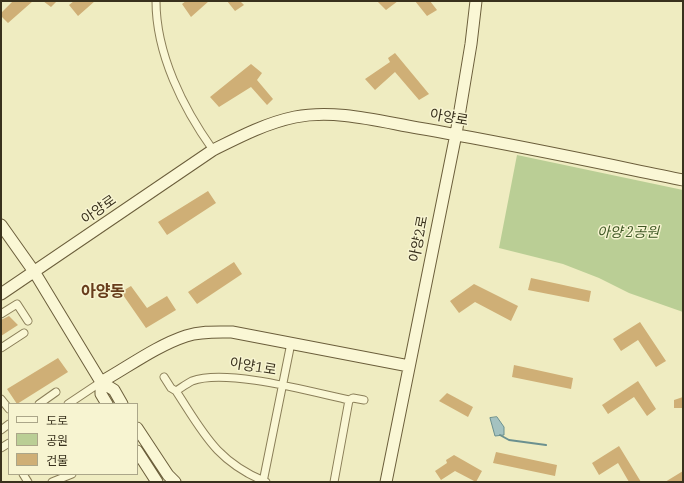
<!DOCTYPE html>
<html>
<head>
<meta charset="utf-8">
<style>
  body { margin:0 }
  #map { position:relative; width:684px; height:483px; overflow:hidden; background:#efecc1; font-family:"IBM Plex Serif","Noto Sans KR",serif }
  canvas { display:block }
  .frame { position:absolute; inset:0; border:2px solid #39311d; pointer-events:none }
  .legend { position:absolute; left:8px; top:403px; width:130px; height:72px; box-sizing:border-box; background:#f7f4d1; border:1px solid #aba689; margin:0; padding:5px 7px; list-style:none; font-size:12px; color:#39311d }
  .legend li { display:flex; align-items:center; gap:8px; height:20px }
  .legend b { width:20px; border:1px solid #aba689 }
</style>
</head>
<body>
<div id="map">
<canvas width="684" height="483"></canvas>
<div class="frame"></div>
<ul class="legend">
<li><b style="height:5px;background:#faf7d5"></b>도로</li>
<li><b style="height:11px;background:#bace95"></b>공원</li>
<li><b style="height:11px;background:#cfaf76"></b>건물</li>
</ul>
</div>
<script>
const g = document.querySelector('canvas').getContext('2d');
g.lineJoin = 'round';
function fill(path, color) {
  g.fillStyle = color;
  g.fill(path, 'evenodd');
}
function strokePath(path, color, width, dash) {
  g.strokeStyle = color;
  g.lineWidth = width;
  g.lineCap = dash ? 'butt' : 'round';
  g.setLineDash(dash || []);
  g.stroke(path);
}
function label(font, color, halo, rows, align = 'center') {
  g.font = font + ' "IBM Plex Serif","Noto Sans KR",serif';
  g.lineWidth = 3;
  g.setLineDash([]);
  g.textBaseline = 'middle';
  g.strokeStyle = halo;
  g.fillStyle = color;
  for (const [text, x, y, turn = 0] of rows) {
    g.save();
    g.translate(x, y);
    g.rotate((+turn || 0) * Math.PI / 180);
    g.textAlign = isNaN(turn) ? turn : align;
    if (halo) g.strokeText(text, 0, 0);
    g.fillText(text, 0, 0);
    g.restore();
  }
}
const green = new Path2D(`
  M517 155 683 190V312L629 293 599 278 563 264 499 248Z`);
const water = new Path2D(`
  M497 417 504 427V435L495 436 490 418Z`);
const stream = new Path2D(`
  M500 435 509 440 546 445`);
const building = new Path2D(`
  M13 1H33L8 23 1 16V13Z
  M43 1H57L51 7Z
  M74 1H95L78 16 69 5Z
  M186 1H209L191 17 182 4Z
  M227 1H240L244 5 235 11Z
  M377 1H398L386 10Z
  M415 1H430L437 10 427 16Z
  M395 53 429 94 419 100 395 72 375 90 365 79 390 62 388 58Z
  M251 64 262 73 257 80 273 99 267 105 251 87 219 107 210 97Z
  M208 191 216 203 167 235 158 222Z
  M234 262 242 274 197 304 188 292Z
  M531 278 591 291 589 302 528 290Z
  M474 284 518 306 511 321 475 302 459 313 450 301Z
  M131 286 147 308 167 296 176 310 146 328 121 292Z
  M9 316 18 325 1 336V320Z
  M640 322 666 361 656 367 638 340 621 351 613 339Z
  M58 358 68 372 17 404 7 389Z
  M514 365 573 378 571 389 512 377Z
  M638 381 656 409 647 416 634 397 608 414 602 405Z
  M447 393 473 407 468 417 439 401Z
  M683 397V408H674V400Z
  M619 446 641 482H629L618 463 599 475 592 463Z
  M496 452 557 465 555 476 493 463Z
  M454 455 482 471 476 482 455 471 441 480 435 471 447 463 446 460Z
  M683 471V482H665Z`);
const street = new Path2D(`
  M156 1C156 54 183 108 213 150
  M1 314 17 304 28 321
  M1 348 24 333
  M164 377 171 388 176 391
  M176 391C181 388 186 384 192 381 226 368 312 392 349 400L334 482
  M176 391C204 434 216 461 266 482
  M1 399 9 409
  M349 400 353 398 364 400
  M39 404 56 392
  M68 404 101 382
  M1 430 9 424
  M1 448 9 443
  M23 474 28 482
  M52 482 72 474
  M263 482 291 343`);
const secondary = new Path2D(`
  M1 225 35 273 101 382 114 390 122 404
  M1 294 213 150C239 137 266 123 295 117 335 109 378 121 418 128 507 143 595 162 683 180
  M101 382C128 367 156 346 186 336 201 331 217 332 232 332L409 366
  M101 382V394L107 404
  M137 428 168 475 175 482
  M137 451 157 482
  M386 482 456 134 471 44 476 1`);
const streetNames = [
  ["아양로",449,118,10],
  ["아양로",99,210,-35],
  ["아양2로",419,239,-79],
  ["아양1로",253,367,9]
];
const parkNames = [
  ["아양 2공원",628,233]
];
const quarterNames = [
  ["아양동",103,292]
];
fill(green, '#bace95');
fill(water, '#a4c2c0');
strokePath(water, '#6b908f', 1);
strokePath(stream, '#6b908f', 2);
fill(building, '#cfaf76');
strokePath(street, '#8a7e58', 9);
strokePath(secondary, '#6b5e3b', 13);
strokePath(street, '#faf7d5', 7);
strokePath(secondary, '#faf7d5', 11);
label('14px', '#39311d', '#f7f4d1', streetNames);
label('italic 14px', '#3d5623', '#f7f4d1', parkNames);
label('bold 16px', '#673c1b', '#f7f4d1', quarterNames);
</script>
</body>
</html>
